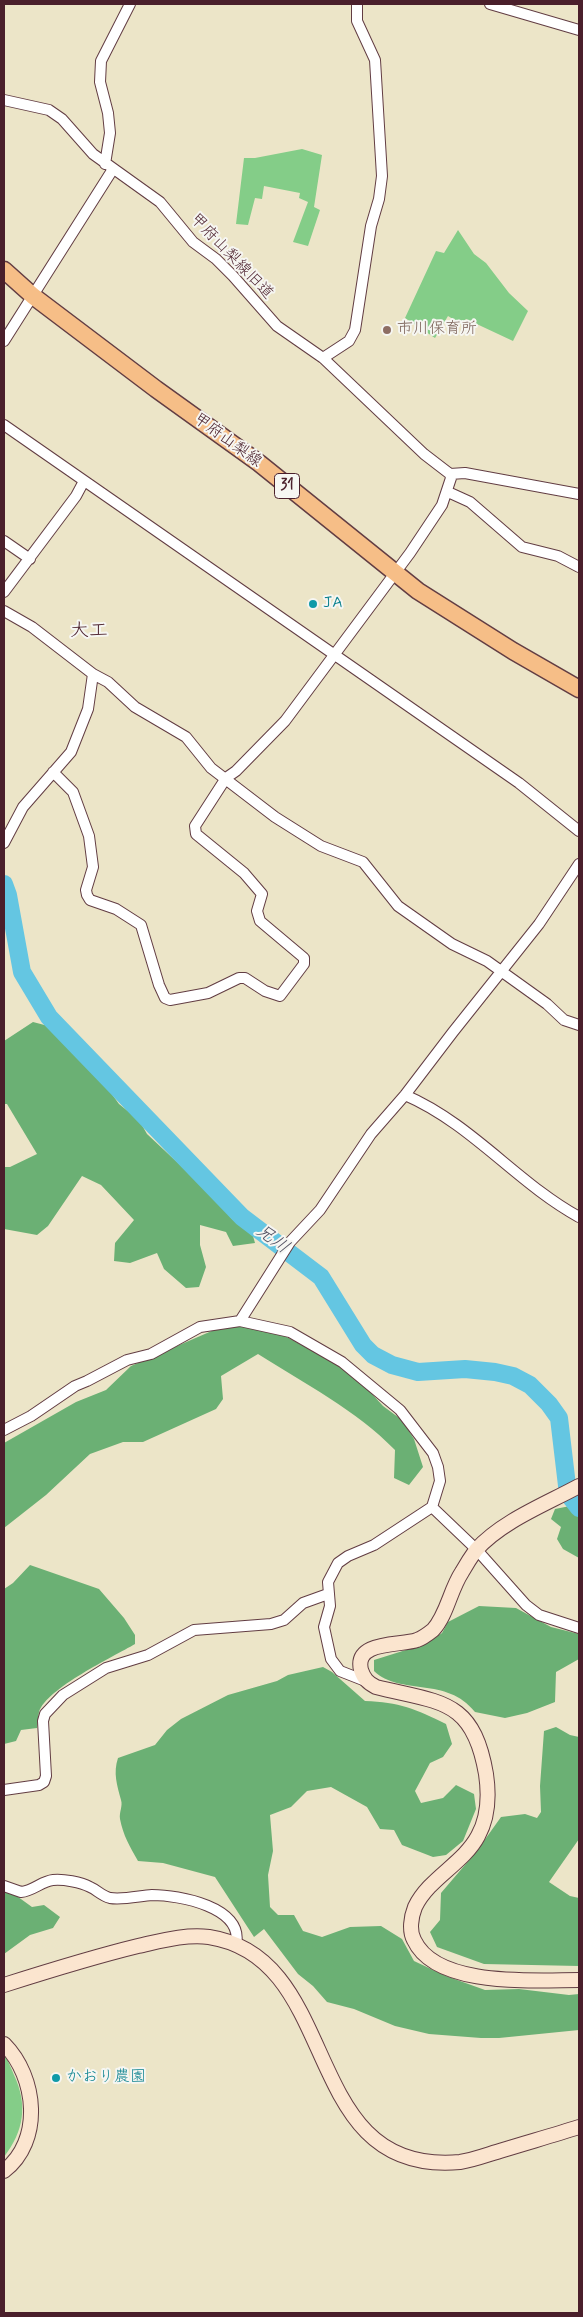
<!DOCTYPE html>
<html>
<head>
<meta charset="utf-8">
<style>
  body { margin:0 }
  #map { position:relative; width:583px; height:2317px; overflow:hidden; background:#ece5c8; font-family:Mynerve,sans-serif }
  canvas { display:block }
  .frame { position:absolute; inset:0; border:5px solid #4a1f2b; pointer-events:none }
</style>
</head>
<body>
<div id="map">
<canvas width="583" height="2317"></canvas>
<div class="frame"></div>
</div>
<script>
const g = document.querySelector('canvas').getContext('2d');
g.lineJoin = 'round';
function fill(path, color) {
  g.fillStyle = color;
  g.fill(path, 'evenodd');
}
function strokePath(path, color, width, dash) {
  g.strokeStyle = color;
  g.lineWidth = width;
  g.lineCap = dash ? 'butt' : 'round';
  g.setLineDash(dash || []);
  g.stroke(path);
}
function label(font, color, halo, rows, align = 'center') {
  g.font = font + ' Mynerve,"Klee One",sans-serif';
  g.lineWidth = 4;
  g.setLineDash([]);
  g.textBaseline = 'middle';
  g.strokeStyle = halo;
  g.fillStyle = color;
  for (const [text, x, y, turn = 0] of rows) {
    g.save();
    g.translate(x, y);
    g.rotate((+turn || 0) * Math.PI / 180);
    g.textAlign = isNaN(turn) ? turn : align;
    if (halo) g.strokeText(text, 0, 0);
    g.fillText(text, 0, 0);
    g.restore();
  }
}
const green = new Path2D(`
  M302 149 322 155 314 207 320 210 308 246 293 242 308 202 299 198 300 193 264 186 262 199 255 198 248 225 236 224 244 158H255Z
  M458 230 474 254 486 263 509 293 528 311 513 341 466 319 461 324 448 316 435 338 405 318 436 251 444 253Z
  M4 2054C8 2060 11 2068 14 2075 28 2105 24 2131 4 2157Z`);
const forest = new Path2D(`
  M33 1022 52 1027 93 1068 119 1104 139 1120 147 1134 211 1194 232 1219 253 1236 255 1243 233 1246 226 1232 200 1225V1245L206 1267 199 1287 186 1288 164 1269 157 1253 130 1263 114 1261 115 1243 134 1220 101 1185 82 1176 48 1226 37 1235 4 1229V1167H10L37 1154 7 1104H4V1041Z
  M243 1326 285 1336 340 1366 362 1383 383 1406 402 1420 414 1439 423 1467 409 1485 394 1478 395 1450C356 1410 305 1384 258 1354L221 1376 223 1399 216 1409 143 1442H123L90 1454 46 1495 4 1528V1443L76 1402 106 1390 131 1366 214 1330Z
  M570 1506 579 1516V1558L563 1549 557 1539 561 1527 551 1519 555 1509Z
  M30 1565 99 1589 124 1618 135 1635V1644C113 1657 47 1688 39 1712 38 1717 38 1723 37 1728L21 1730 16 1741 4 1744V1589L13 1583Z
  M479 1606 516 1608 551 1627 579 1634V1659L556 1672 555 1702 527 1713 505 1718 475 1712C447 1676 400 1696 374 1671V1660L425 1644 442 1633 448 1622Z
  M323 1667 332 1672 365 1701C399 1702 416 1709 446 1724L452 1744 443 1757 430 1763 415 1791 421 1803 443 1798 456 1785 474 1794 476 1809 463 1841 446 1855 433 1857 402 1845 394 1830 380 1829 367 1807 331 1787 307 1791 291 1807 270 1815 273 1851 268 1875 270 1907 278 1915H294L303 1931 322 1937 350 1927 381 1926 402 1939 414 1961 446 1976 485 1990 519 1989 569 1995 579 1994V2030L499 2038H481L429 2034 395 2026 354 2009 327 2002 313 1986 298 1974 264 1929 254 1937 215 1877 163 1863 138 1861C130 1847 123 1835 120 1819 119 1812 123 1806 121 1800 117 1785 113 1773 118 1758L155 1745 167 1730 181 1719 228 1695 277 1681 288 1675Z
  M556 1727 570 1735 579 1737V1839L549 1882 570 1896 579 1898V1966L484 1964 437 1947 430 1932 440 1920 441 1893 476 1852 501 1817 525 1814 537 1818 541 1812 540 1786 544 1731Z
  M4 1890 14 1894 32 1907 44 1905 60 1917 53 1928 30 1935 4 1954Z`);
const river = new Path2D(`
  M4 884 8 895 22 972 49 1017 242 1217 321 1277 363 1345 373 1355 392 1365 418 1372 465 1369 495 1372 513 1376 530 1385 549 1404 559 1418 568 1494 579 1508`);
const street = new Path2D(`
  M490 4 579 30
  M4 100 49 110 62 119 93 154 160 202 193 242 216 259 233 276 277 326 323 358 424 454 450 474 451 478 442 505 410 553 285 721 236 771 226 778 195 826 196 834 244 873 262 894 257 911 260 921 304 958V964L280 996 265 991 245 978H239L208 993 170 1000 165 998 159 985 141 925 116 909 90 900 87 895 86 890 93 867 89 836 73 792 53 772
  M105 164 110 133 108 113 100 82 101 61 130 4
  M4 341 113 169
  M323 358 349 341 355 330 371 226 379 199 382 176 375 60 357 21V4
  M4 425 519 783 579 831
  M450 474 465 473 579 494
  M448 492 470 502 522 547 558 556 579 567
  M4 541 30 559
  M4 592 76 496 84 481
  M4 611 32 627 93 674 108 682 135 707 186 737 211 768 275 817 321 846 363 862 398 906 452 944 487 961 547 1004 564 1020 579 1025
  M4 843 23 807 71 752 88 709 93 674
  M405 1095C472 1124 517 1183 579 1217
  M240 1321 290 1242 320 1210 371 1134 405 1095 453 1032 539 924 579 864
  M4 1430 31 1416 75 1386 87 1381 127 1360 151 1354 200 1327 240 1321 290 1332 342 1362 400 1410 433 1453 438 1467 440 1481 432 1507 374 1545 348 1556 338 1563 328 1582 330 1606 324 1627 331 1659 340 1671 368 1682
  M432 1507 477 1550 526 1605 539 1615 579 1628
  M4 1790 39 1785 44 1782 46 1776 43 1721 45 1714 63 1695 106 1668 148 1655 194 1630 271 1624 284 1620 303 1603 328 1594
  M4 1886 21 1892C33 1891 42 1881 53 1880 63 1879 81 1882 90 1887 97 1890 102 1896 110 1898 123 1900 139 1896 152 1895 179 1895 244 1907 236 1944`);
const secondary = new Path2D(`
  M579 1486C546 1504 502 1521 476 1550 471 1557 466 1565 462 1572 450 1590 447 1615 433 1630 428 1634 423 1638 417 1640 401 1646 354 1640 361 1670 364 1679 368 1683 376 1687 440 1703 473 1698 486 1774 489 1794 488 1818 478 1836 463 1864 429 1878 415 1907 411 1917 409 1931 414 1940 436 1988 535 1980 579 1980
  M4 1985C48 1971 93 1957 138 1946 161 1941 185 1934 209 1937 345 1958 297 2177 460 2162 474 2160 489 2154 503 2150 529 2142 554 2135 579 2127
  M4 2044C37 2077 43 2141 4 2171`);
const primary = new Path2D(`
  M4 270 33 296 156 389 259 463 418 591 513 651 579 689`);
const markers = [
  [387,330,5,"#8d6e63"],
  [313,604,5,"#0f9aa8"],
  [56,2078,5,"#0f9aa8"]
];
const shields = [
  [287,486,25]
];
const shieldNames = [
  ["31",287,486]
];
const streetNames = [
  ["甲府山梨線旧道",231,257,46],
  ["甲府山梨線",227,441,36]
];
const educationNames = [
  ["市川保育所",397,330]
];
const cultureNames = [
  ["JA",323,604],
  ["かおり農園",66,2078]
];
const waterNames = [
  ["兄川",272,1240,37]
];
const quarterNames = [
  ["大工",89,632]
];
fill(green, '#84cd88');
fill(forest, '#6bb074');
strokePath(river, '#64c6e2', 18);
strokePath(street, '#623d43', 12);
strokePath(secondary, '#623d43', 16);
strokePath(primary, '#623d43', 19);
strokePath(street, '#fff', 10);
strokePath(secondary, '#fbe5cf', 14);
strokePath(primary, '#f6be87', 16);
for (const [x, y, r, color] of markers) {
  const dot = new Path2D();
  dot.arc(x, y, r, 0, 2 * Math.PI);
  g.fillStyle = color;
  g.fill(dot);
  strokePath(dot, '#f6f6f2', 2);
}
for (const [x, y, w] of shields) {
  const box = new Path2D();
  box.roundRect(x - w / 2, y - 12.5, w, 25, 4);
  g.fillStyle = '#f6f6f2';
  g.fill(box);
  strokePath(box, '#4a1f2b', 1);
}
label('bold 15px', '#4a1f2b', null, shieldNames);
label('16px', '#4a1f2b', '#f6f6f2', streetNames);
label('16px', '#785e54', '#f6f6f2', educationNames, 'left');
label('16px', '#0d838f', '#f6f6f2', cultureNames, 'left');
label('italic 18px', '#525162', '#f6f6f2', waterNames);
label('19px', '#4a1f2b', '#f6f6f2', quarterNames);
</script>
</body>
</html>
